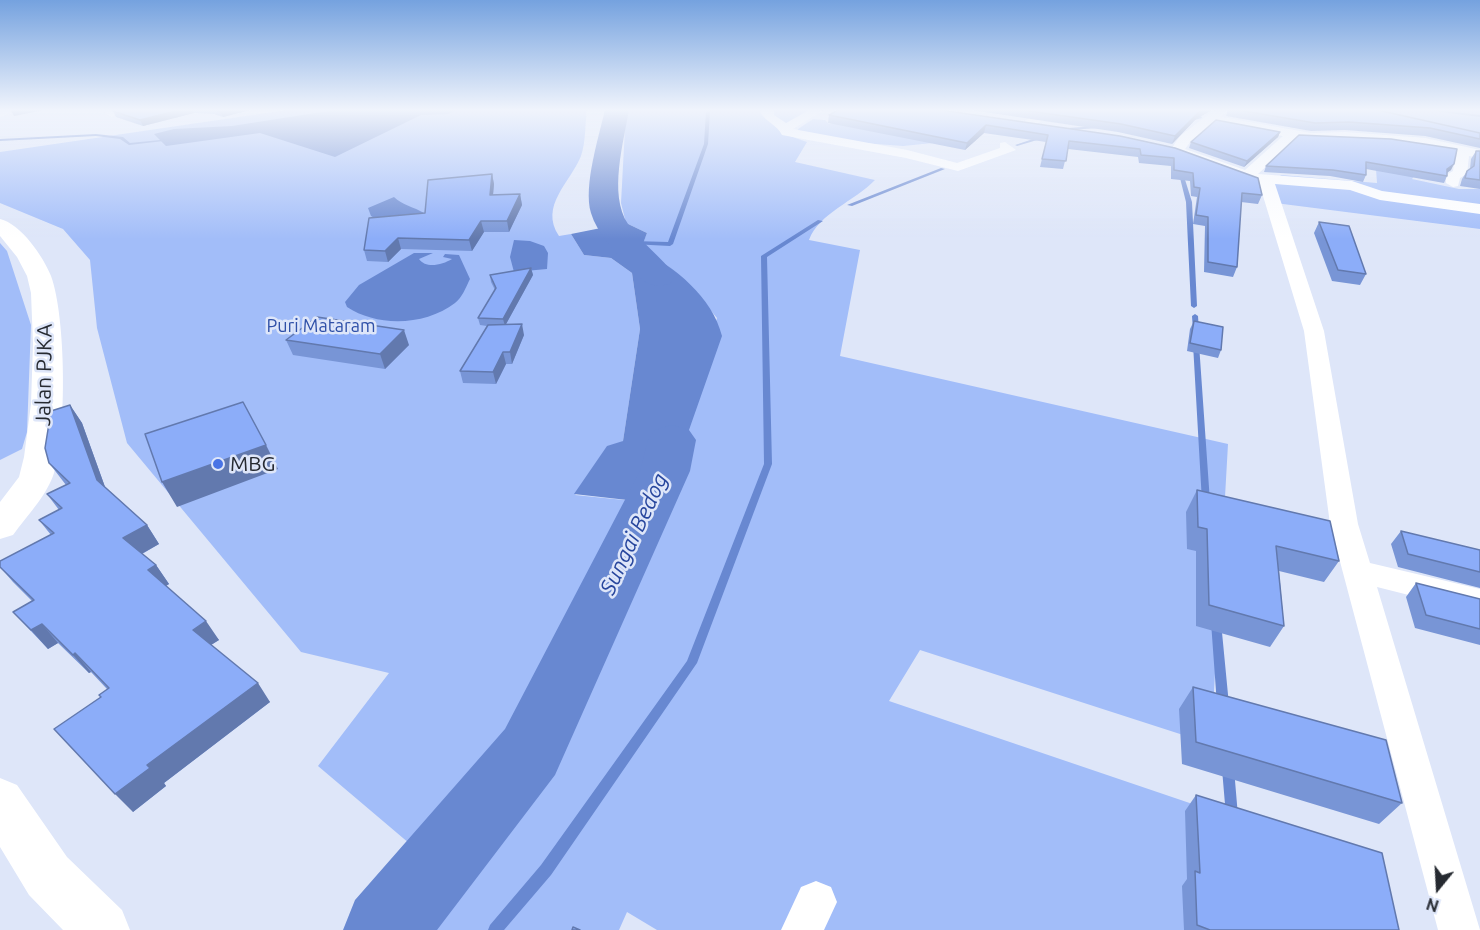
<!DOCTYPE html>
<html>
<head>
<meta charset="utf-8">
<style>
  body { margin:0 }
  #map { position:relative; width:1480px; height:930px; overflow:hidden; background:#dee6f9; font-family:Ubuntu,sans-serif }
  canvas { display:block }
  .north { position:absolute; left:1408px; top:858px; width:60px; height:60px; -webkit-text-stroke:4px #dee6f9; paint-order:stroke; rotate:198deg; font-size:16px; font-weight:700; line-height:24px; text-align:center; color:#262a31 }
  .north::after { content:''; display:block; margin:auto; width:21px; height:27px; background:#262a31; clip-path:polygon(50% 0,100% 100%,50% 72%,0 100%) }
</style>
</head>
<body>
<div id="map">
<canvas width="1480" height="930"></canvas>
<div class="north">N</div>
</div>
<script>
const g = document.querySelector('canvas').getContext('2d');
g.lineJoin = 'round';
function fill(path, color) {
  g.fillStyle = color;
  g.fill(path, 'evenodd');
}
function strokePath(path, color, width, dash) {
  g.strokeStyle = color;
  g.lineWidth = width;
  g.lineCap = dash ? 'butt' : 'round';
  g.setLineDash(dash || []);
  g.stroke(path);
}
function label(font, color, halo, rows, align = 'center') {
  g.font = font + ' Ubuntu,sans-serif';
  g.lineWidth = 5;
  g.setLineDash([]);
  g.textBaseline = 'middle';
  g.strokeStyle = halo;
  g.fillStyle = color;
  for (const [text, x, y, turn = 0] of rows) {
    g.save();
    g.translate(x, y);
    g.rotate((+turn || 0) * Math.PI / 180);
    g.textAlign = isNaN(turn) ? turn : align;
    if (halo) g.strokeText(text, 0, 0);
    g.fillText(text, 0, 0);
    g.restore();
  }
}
const green = new Path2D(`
  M293 109H587C585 123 586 142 581 156 570 183 539 206 559 236L571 234 584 255 611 258 632 273 640 329 623 441 575 495 663 504 717 318C691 287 677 269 641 248L647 233 626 223 621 203 626 109H815L780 129 790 136 807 142 795 162 875 180C855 201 819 213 809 240L860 250 840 356 1228 444 1211 744 920 650 889 701 1225 815 1229 930H657L627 912 619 930H428L395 918 436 866 318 766 389 673 301 652 127 443 97 328 90 260 63 229 0 203V152Z
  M846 109H914L933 143 903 146 863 143 799 132 798 129 813 119 825 120 829 124 845 121Z
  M1351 109H1480V135Z
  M1376 169 1418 172 1412 179 1459 189H1480V229L1275 203 1270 187 1281 175 1377 183Z
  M0 243 7 251 31 325 27 432 22 449 0 460Z`);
const water = new Path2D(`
  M341 109H460L448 114 421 115 335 157 260 133 166 146 154 134 174 129 232 126Z
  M394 197C402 205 414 207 424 213L387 225 371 216 368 208Z
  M626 223 647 233 641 249C675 268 712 296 722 336L663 504 574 494 607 446 623 441 640 329 632 273 611 258 584 255 571 234Z
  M514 240 530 241 544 246 548 253 547 269 514 272 510 257Z
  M414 253H433L419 259C426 269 442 265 452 259L443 257 445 254 459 255 470 279C466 287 462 298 455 303 425 326 377 327 347 307L345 302 359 285Z`);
const stream = new Path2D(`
  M709 109H713L710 112 708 144 673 244 670 246 631 244V242L633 241 668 242 704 144 706 112Z
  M1418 109H1428L1480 115V117Z
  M1201 116 1202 118 1187 122 1185 121Z
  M1099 126 1100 128 1067 130 1065 129 1067 128Z
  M96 134 123 137 130 143 170 139 172 140 129 145 120 139 96 136 0 141V139Z
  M1042 136 1044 138 1017 146 1015 145Z
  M941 168 945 169 852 206 847 205Z
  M1180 169 1182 170 1192 202 1197 306 1194 308 1191 306 1186 202 1178 170Z
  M818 220 823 221 767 257 772 464 697 663 551 875 504 930H488L490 925 541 865 687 661 764 464 761 256Z
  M1195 314 1198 316 1199 331 1196 333 1193 331 1192 316Z
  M1196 342 1199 344 1210 502 1206 505 1202 502 1193 344Z
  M1216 618 1220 619 1221 622 1229 705 1227 708 1223 710 1219 708 1217 705 1211 622 1212 619Z
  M1228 763 1232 765 1234 769 1238 816 1236 820 1232 822 1228 820 1226 816 1222 769 1224 765Z`);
const river = new Path2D(`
  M605 109H629C624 142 608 194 628 224 641 243 662 257 675 276L670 284C649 289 641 281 628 265 614 251 597 233 591 213 583 186 599 137 605 109Z
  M672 425 689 430 696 440 690 471 555 775 437 930H343L355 900 505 729 640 471 648 440 655 430Z`);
const street = new Path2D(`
  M0 109H24L0 117Z
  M98 109H113L118 113 112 117Z
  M762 109H774V115L786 123 811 109H825L793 129 907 150 957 163 1000 148V143L1005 142 1016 150 958 171 906 158 782 135C777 125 766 122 760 112Z
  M1045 109H1059L1031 128H1023V122Z
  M1216 109H1229L1221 117 1311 133 1345 132 1425 138 1480 150V158L1469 156 1467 174 1460 178 1458 186 1453 187 1446 183V175L1453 171 1456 153C1420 145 1384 142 1348 140 1330 139 1314 141 1296 138L1258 174 1352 181 1382 191 1480 204V214L1380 200 1350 190 1275 184 1324 331 1358 524 1370 563 1480 589V613L1377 587 1480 930H1438L1330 524 1304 331 1260 186 1170 151 1180 136ZM1213 123 1283 136 1245 170 1185 149 1190 142Z
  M816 881 831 887 837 902 824 930H781L801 887Z`);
const secondary = new Path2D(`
  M0 219C21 224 43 256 51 276 66 317 67 431 54 473 48 493 29 514 16 531L13 535 0 539V502L19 477 24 457 31 404 33 344 31 293 27 276 17 257 0 236Z
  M0 778 17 785 67 857 122 910 130 930H63L29 895 0 847Z`);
const wall = new Path2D(`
  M115 109H254L223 117 214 114 194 113 143 126 116 117 113 111Z
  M934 109 1175 148 1262 195 1258 204 1241 202 1237 267 1233 277 1204 272 1205 226 1193 224 1197 197 1191 196 1190 181 1171 179V166L1139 163 1138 157 1068 149 1063 169 1040 167 1046 142 984 133 965 150 828 123 829 115Z
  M964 109H1219L1212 110 1196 119 1172 144 1118 132Z
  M1228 109H1373L1480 133V148L1425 136 1345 130 1311 131 1226 116Z
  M1280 132 1278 137 1244 167 1189 148 1191 142Z
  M1299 135 1451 170 1447 172V176L1444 183 1366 169V175L1363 182 1330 176 1264 172 1266 166Z
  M1476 151H1480V189L1460 186 1462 179 1467 171 1470 169 1471 159Z
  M492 174 494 184 493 195 520 194 522 205 509 232H484L472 251 401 249 388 262 367 261 364 250 425 213Z
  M1319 222 1366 274 1360 285 1332 281 1314 233Z
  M531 268 533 275 506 324 524 335 512 364H506L496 384 463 383 460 371 487 326 480 325 478 318 495 290 491 282 490 275Z
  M1194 321 1221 350 1218 358 1187 351 1190 329Z
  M286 340 409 345 385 369 293 355Z
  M70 405 82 423 105 487 147 525 159 544 142 554 156 565 169 584 166 586 219 640 211 645 270 702 164 783 166 786 133 812 101 697 107 689 91 672 89 673 58 643 48 649 13 612 32 601 13 582 0 567V561L51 535 39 520 59 510 47 494 66 485 49 463Z
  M1197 490 1339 561 1324 582 1279 571 1284 626 1270 647 1196 626V551L1187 549 1186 512Z
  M1401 531 1480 550V588L1398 567 1391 544Z
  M1416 583 1480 599V645L1415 628 1406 597Z
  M1193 687 1402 803 1379 824 1182 764 1179 709Z
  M1196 795 1399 930H1184L1182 886 1187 879 1185 811Z`);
const shadedWall = new Path2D(`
  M19 109H50L14 116 11 111Z
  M184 109H192L194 113 143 126 140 120Z
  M232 109H254L223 117 220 112Z
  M1204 109H1219L1212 110 1196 119 1172 144 1175 136 1199 112Z
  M986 125 984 133 965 150 967 143Z
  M1280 132 1278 137 1244 167 1247 161Z
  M1454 164 1451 170 1444 175 1447 169Z
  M492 174 494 184 492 205 490 195Z
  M520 194 522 205 509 232 507 221Z
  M481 221 484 232 472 251 469 240Z
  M398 238 401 249 388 262 385 251Z
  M531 268 533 275 505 326 503 319Z
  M522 324 524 335 512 364 510 352Z
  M404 330 409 345 385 369 380 354Z
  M503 352 506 364 496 384 493 372Z
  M70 405 82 423 109 498 97 480Z
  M266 445 278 469 177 507 162 482Z
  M147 525 159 544 136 557 123 538Z
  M156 565 169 584 161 589 148 570Z
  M206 621 219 640 206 648 193 630Z
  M42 624 58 643 48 649 31 630Z
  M75 653 91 672 89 673 73 655Z
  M258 683 270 702 164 783 166 786 133 812 115 794 147 765Z`);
const building = new Path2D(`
  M116 109H184L140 120 113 111Z
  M213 109H232L220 112Z
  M840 109H934L1120 136 1175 148 1258 178 1262 195 1242 193 1237 267 1208 262V217L1196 215 1200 188 1194 187 1193 173 1174 170V158L1141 155 1140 149 1069 141 1066 161 1042 159 1048 135 986 125 967 143 829 115Z
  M1015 109H1204L1199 112 1175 136 1121 124Z
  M1232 109H1373L1480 133V139L1430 128 1349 122 1315 123Z
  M1216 120 1280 132 1247 161 1191 142Z
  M1299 135 1391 139 1457 149 1454 164 1447 169V176L1366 162V175L1333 170 1266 166Z
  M1476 151H1480V180L1465 178 1467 171 1474 166Z
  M492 174 490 195 520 194 507 221H481L469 240 398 238 385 251 364 250 369 218 425 213 428 180Z
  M1319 222 1349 226 1366 274 1338 270Z
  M531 268 503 319 478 318 496 288 490 275Z
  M317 317 404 330 380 354 286 340Z
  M1194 321 1223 327 1221 350 1190 343Z
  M522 324 510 352H503L493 372 460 371 488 325Z
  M243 402 266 445 162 482 145 434Z
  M70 405 97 480 147 525 123 538 156 565 148 570 206 621 193 630 258 683 147 765 150 768 115 794 54 729 101 697 99 695 109 688 75 653 73 655 42 624 31 630 13 612 34 600 0 567V561L54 533 39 520 62 508 47 494 70 483 49 463 45 448 51 411Z
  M1197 490 1330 521 1339 561 1276 546 1284 626 1209 605 1207 529 1198 527Z
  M1401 531 1480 550V572L1408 554Z
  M1416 583 1480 599V629L1426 615Z
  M1193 687 1386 740 1402 803 1196 742Z
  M1196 795 1382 853 1399 930H1210L1197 925 1195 871 1200 873Z
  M573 927 580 930H572Z`);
const markers = [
  [218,464,6,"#4873e5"]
];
const farParknames = [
  ["Puri Mataram",321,326]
];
const streetNames = [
  ["Jalan PJKA",44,375,-89]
];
const poiNames = [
  ["MBG",230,464]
];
const waterNames = [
  ["Sungai Bedog",634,534,-65]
];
fill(green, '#a2bdf9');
fill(water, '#6888d1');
fill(stream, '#6888d1');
fill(river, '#6888d1');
fill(street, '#fff');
fill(secondary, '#fff');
fill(wall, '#7895d6');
fill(shadedWall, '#6279ae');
fill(building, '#8cadf9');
strokePath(building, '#6279ae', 1.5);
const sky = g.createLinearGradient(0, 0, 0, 239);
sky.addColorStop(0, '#75a2df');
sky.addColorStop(0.46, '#f0f4fc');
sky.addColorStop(1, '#f0f4fc00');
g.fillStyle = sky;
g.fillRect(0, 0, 1480, 239);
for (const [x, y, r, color] of markers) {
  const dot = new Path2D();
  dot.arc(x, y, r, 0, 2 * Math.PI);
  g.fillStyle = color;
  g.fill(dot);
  strokePath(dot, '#dee6f9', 2);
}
label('18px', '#2f50a8', '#dee6f9', farParknames);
label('21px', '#262a31', '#dee6f9', streetNames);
label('21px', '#262a31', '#dee6f9', poiNames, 'left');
label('italic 22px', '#27469d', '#dee6f9', waterNames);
</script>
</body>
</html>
